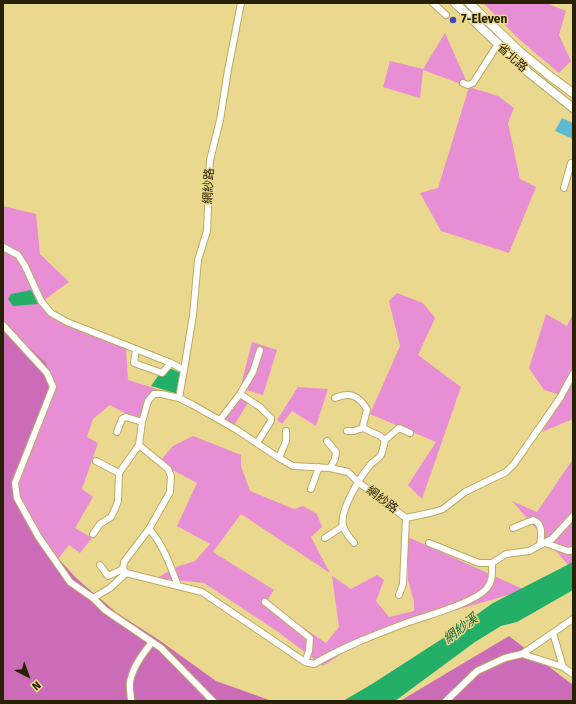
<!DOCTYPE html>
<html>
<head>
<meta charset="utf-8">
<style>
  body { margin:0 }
  #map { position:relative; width:576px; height:704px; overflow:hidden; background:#ebd88f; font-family:"Fira Sans",sans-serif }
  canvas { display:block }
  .frame { position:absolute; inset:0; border:4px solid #272002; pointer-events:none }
  .north { position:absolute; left:8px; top:656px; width:40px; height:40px; -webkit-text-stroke:3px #ebd88f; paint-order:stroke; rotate:139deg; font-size:11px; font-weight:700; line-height:16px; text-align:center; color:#272002 }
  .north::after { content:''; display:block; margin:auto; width:14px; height:18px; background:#272002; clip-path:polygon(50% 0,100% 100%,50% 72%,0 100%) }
</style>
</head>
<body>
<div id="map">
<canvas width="576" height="704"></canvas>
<div class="frame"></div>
<div class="north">N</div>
</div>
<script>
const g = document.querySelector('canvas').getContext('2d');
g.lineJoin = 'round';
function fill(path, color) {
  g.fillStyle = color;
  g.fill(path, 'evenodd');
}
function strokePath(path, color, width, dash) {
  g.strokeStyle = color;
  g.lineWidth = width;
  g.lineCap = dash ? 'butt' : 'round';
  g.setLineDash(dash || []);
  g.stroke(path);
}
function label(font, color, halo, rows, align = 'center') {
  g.font = font + ' "Fira Sans","Noto Sans TC",sans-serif';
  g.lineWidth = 3;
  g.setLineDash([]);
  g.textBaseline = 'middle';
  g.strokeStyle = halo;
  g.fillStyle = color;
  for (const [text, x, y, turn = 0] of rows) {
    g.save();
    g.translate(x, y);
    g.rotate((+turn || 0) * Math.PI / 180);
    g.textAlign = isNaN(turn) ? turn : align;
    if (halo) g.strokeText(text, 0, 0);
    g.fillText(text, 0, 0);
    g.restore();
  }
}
const green = new Path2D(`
  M483 3H546L566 11 559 35 571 61 559 73 521 41Z
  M445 33 469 87 498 96 514 108 508 123 520 179 536 187 509 253 441 231 420 193 438 188 469 87 423 70 420 98 383 87 390 61 423 69Z
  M3 206 36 214 40 254 69 282 44 300 52 313 67 324 126 349 128 380 183 397 182 402 155 396 146 414 143 423 110 405 93 419 87 437 98 443 82 489 93 497 75 528 92 538 80 553 69 545 58 559 41 542 17 498 3 325Z
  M397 293 423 303 435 318 418 355 461 387 422 499 408 485 436 442 370 414 400 346 389 301Z
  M573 313V419L542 432 564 396 544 390 529 368 546 314 567 326Z
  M252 342 277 350 263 395 246 390 241 399 249 401 233 427 223 420 240 389Z
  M298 387 328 389 316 426 292 411 282 424 277 420Z
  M193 436 241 455V466L250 491 294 509 303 506 317 514 322 527 311 537 330 573 241 514 213 552 274 590 266 602 326 643 339 627 332 576 351 589 377 575 384 580 376 601 389 617 414 611V602L408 580V537L525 590 370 635 323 666 277 631 204 583 157 578 176 567 195 561 210 544 177 526 197 483 169 468 161 460 173 446Z
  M573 459V565L570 567 512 501 537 512Z`);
const forest = new Path2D(`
  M3 324 46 363 53 387 19 471 17 498 38 536 76 578 117 613 159 640 216 681 272 701H3Z
  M509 636 573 685V701H400Z`);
const water = new Path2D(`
  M31 290 38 304 13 306 8 299 11 294Z
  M165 366 183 374 178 394 151 386Z
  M573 562V590L517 622 501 626 475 642 395 701H343L372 684 448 635 493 603Z`);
const building = new Path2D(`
  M562 118 573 123V139L555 131Z`);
const minor = new Path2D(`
  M433 3 446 15
  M463 83 468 85 473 83 498 44
  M564 188 571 163H573
  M3 247 18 255 25 266 41 301 51 313 67 322 171 363 184 370 179 398
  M3 325 47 373 53 387 15 483 17 498 38 536 70 582 93 598 105 610 161 648 213 701
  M136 349 134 363 162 373 171 363
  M184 370 193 315 198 260 207 231 210 160 220 120 228 70 241 3
  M240 394 260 407 271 418V421L257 443
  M335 398C350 392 358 395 367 409 366 416 363 421 363 428L380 436 385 440C384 444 383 451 381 455 378 460 373 461 370 465 361 476 339 511 343 525 344 532 350 538 354 543
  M220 420 240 394 253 372 260 350
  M347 431H354L363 428
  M117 432 122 419 126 417 142 422
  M385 440 399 428 410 433
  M327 441 336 452 335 459 330 468
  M279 458 286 441V431
  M96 461 119 473
  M311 489 319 467
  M513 528 533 520C544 524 541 536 540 545
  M149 529C163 544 171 567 178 586
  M93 534 100 524 111 517 115 509 118 501 119 473 139 445 142 422 148 401 154 394H161L179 398 193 405 237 430 279 458 293 466 330 468 348 472 358 482 406 518 434 512 443 509 465 492 506 472 514 464 560 398 573 374
  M325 538 343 526
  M429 543 479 563H492L506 554 529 551 540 545 552 539 573 516
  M545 543 568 551 573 550
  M100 565 108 576 123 569
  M126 573 202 592 305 662 314 664C343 647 374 635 406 623 425 616 475 603 487 588 493 581 492 572 492 563
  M399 595 403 584 406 518
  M93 598 110 588 126 573 123 569 124 562 149 529 170 492 171 476 168 469 139 445
  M265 602 310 638 309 651 305 662
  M553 633 563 667
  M522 654 563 667 573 674
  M131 701C131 695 129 688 130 682 133 666 143 654 152 642
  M446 701 477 671 505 658 522 654 573 619`);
const major = new Path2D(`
  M455 3 528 72 573 108
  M469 3 518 50 551 77 573 93`);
const markers = [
  [453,20,4,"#4347bc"]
];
const poiNames = [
  ["7-Eleven",461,20]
];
const streetNames = [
  ["省北路",512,58,42],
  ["網紗路",209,186,-87],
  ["網紗路",382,500,37]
];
const waterNames = [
  ["網紗溪",461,629,-37]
];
fill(green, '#e88ed5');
fill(forest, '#cc6cb8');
fill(water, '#24af69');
fill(building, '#5cbad1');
strokePath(minor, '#bcaa62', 8);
strokePath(major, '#bcaa62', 10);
strokePath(minor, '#fff', 6);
strokePath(major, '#fff', 8);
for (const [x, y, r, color] of markers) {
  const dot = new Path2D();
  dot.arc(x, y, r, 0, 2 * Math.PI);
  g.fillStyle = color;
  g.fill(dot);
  strokePath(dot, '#ebd88f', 1.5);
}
label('bold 12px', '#272002', '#ebd88f', poiNames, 'left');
label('12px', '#272002', '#ebd88f', streetNames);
label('italic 13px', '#05683b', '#ebd88f', waterNames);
</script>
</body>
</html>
